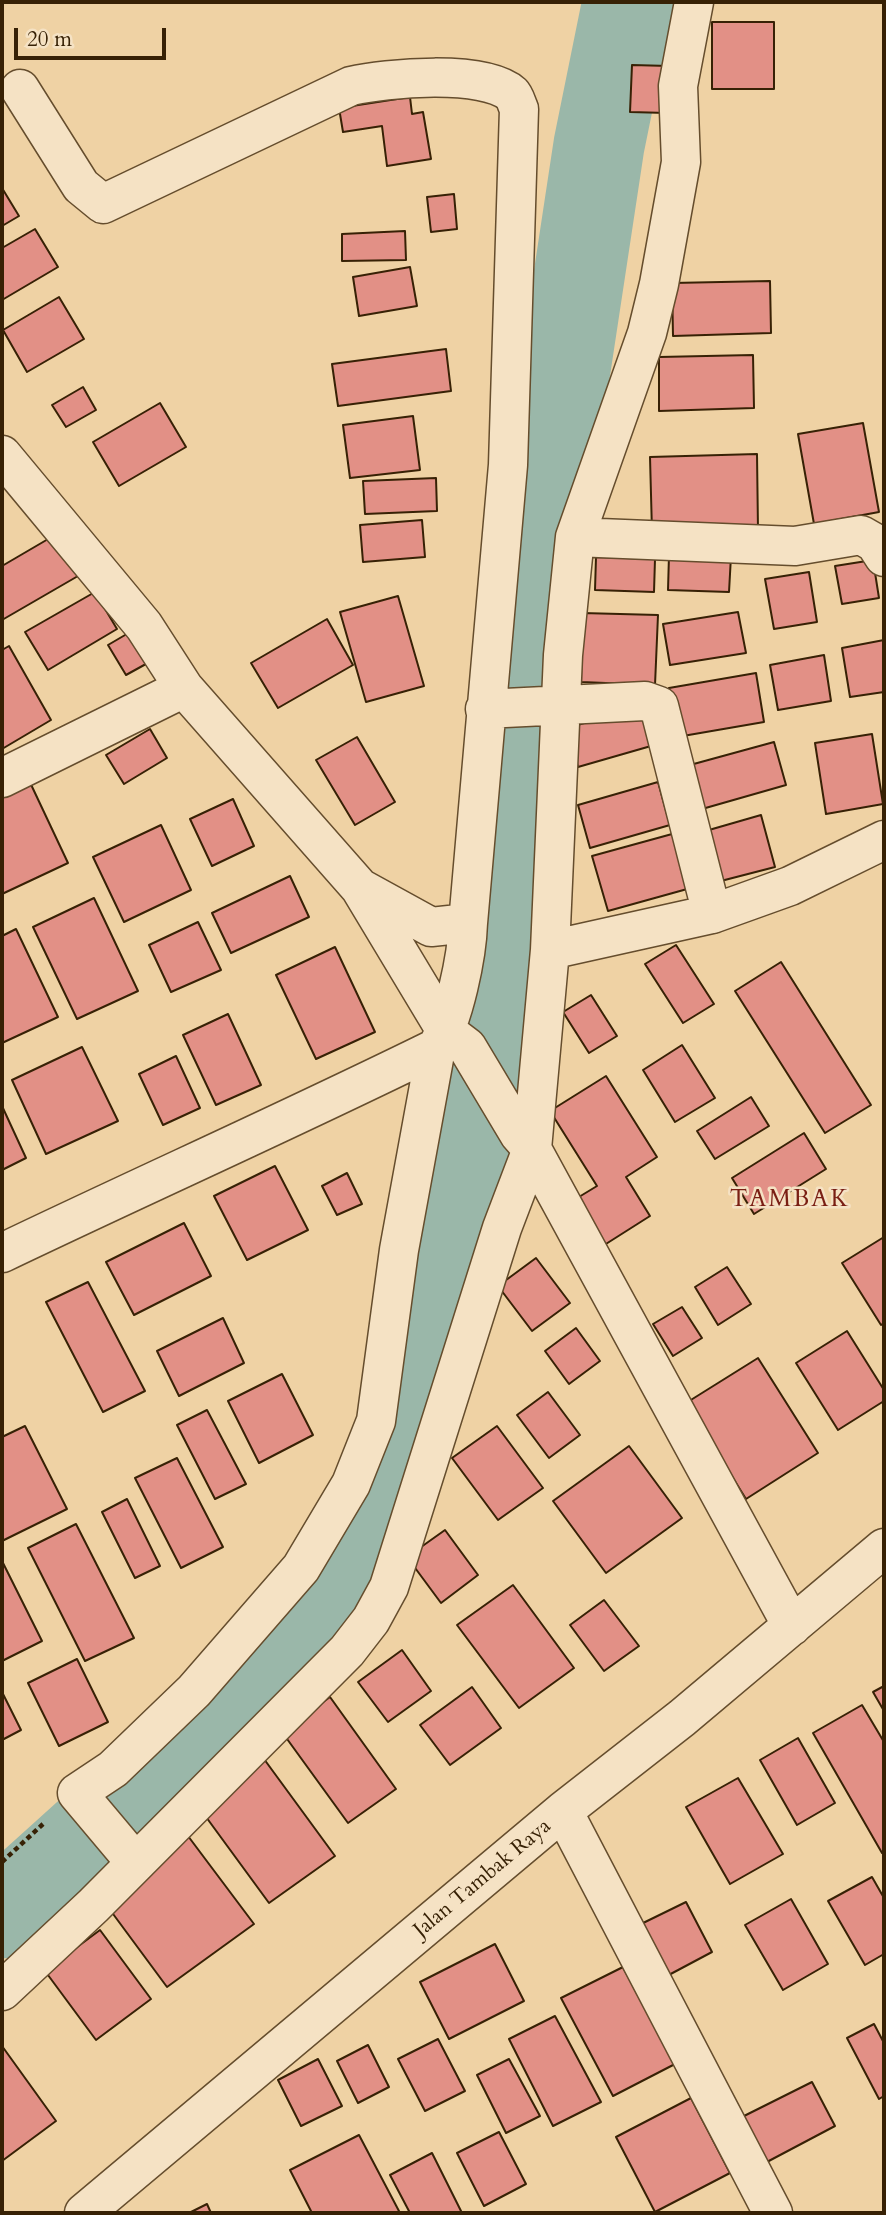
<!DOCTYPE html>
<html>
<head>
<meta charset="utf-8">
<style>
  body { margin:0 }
  #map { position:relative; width:886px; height:2215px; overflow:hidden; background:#efd2a4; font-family:Cardo,serif }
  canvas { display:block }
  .frame { position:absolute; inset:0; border:4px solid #372105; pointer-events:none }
  .scale { position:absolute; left:14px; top:28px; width:152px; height:32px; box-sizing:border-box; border:4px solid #372105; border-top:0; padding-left:9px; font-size:21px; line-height:24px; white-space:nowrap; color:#372105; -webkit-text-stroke:5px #f5e2c4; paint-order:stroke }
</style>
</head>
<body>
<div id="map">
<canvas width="886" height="2215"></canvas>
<div class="frame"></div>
<div class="scale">20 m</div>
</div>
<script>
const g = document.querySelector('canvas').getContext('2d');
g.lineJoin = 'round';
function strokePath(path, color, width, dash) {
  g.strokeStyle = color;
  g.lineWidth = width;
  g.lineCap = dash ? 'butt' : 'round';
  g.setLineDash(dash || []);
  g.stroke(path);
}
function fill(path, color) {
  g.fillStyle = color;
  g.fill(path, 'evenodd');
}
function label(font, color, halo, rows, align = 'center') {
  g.font = font + ' Cardo,serif';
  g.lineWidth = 5;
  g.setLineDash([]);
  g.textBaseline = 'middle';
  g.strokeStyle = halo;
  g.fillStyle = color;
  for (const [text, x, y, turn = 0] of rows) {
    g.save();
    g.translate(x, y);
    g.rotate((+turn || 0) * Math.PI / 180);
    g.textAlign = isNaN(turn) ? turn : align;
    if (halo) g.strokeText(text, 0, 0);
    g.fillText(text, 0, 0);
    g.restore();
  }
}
const river = new Path2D(`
  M2 1913 238 1700 358 1555 419 1380 493 996 523 755 550 468 599 145 628 2`);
const building = new Path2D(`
  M712 22H774V89H712Z
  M632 65 669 66 667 113 630 112Z
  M410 97 412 114 423 112 431 159 387 166 382 126 343 132 339 108Z
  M2 188 19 216 2 226Z
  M454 194 457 229 431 232 427 197Z
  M35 229 58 267 2 300V248Z
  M405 231 406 260 342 261V234Z
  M410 267 417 306 359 316 353 277Z
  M770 281 771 333 673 336 672 283Z
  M59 297 84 339 27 372 3 330Z
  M446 349 451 391 338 406 332 364Z
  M753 355 754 408 659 411V357Z
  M83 387 96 410 66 427 52 405Z
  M160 403 186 447 119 486 93 442Z
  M413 416 420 470 350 478 343 425Z
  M863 423 879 512 814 524 798 434Z
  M757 454 758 530 652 532 650 457Z
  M436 478 437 511 365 514 363 481Z
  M422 520 425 557 363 562 360 525Z
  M55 535 78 576 2 620V566Z
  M669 555 731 556 729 592 668 590Z
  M596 557 655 559 654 592 595 590Z
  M873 560 879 598 842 604 835 566Z
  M809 572 817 622 774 629 765 579Z
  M95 592 117 629 48 670 25 632Z
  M398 596 424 686 366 702 340 612Z
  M738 612 746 653 670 665 663 624Z
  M582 613 658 615 655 685 581 682Z
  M327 619 353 665 278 708 251 663Z
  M137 628 155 659 126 675 108 645Z
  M884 640V692L850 697 842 648Z
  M9 646 51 720 2 749V650Z
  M824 655 831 701 778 710 770 665Z
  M756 673 764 722 677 737 669 688Z
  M640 707 651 746 578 767 567 728Z
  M150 729 167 758 124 784 106 755Z
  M872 734 883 804 826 814 815 743Z
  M357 737 395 802 355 825 316 760Z
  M774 742 786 785 702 809 690 765Z
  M27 776 68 863 2 894V788Z
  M658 782 670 825 590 848 578 805Z
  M233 799 254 846 212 866 190 819Z
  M761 815 775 867 717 882 702 832Z
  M161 825 191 890 124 922 93 857Z
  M683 831 698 886 608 911 592 856Z
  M290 876 309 917 231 953 212 913Z
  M94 898 138 991 77 1019 33 927Z
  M198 922 221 970 171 992 149 945Z
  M16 929 58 1017 2 1043V936Z
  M676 945 714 1004 683 1023 645 964Z
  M335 947 375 1032 316 1059 276 975Z
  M781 962 871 1105 825 1133 735 991Z
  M591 995 617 1036 589 1053 563 1012Z
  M228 1014 261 1085 216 1105 183 1035Z
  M682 1045 715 1098 675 1122 643 1070Z
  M82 1047 118 1121 46 1154 12 1080Z
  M176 1056 200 1108 163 1125 139 1074Z
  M606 1076 657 1157 626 1177 650 1216 598 1249 569 1203 597 1186 550 1111Z
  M751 1097 769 1126 715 1159 697 1131Z
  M2 1106 26 1158 2 1170Z
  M804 1133 826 1169 754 1214 732 1178Z
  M275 1166 308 1230 247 1260 214 1196Z
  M347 1173 362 1204 337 1215 322 1186Z
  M184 1223 211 1276 134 1315 106 1262Z
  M884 1237V1323L881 1325 842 1263Z
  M536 1258 570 1303 532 1331 498 1286Z
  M727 1267 751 1304 718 1325 695 1287Z
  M88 1282 145 1391 103 1412 46 1302Z
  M682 1307 702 1338 673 1356 653 1324Z
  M223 1318 244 1363 179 1396 157 1351Z
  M576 1328 600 1361 569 1384 545 1351Z
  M847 1331 884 1390V1401L838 1430 796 1363Z
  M758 1358 818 1453 746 1499 686 1403Z
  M282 1374 313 1435 259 1463 228 1401Z
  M548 1392 580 1435 549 1458 517 1415Z
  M207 1410 246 1484 215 1499 177 1425Z
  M25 1426 67 1509 2 1541V1437Z
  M497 1426 543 1488 498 1520 452 1458Z
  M629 1446 682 1518 606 1573 553 1501Z
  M177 1458 223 1547 181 1568 135 1478Z
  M127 1499 160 1566 135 1578 102 1512Z
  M76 1524 134 1638 85 1661 28 1548Z
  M445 1530 478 1575 441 1603 407 1557Z
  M2 1561 42 1641 2 1661Z
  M513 1585 574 1668 519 1708 457 1625Z
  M604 1600 639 1646 604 1671 570 1625Z
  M402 1650 431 1691 388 1722 358 1682Z
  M77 1659 108 1722 59 1746 28 1683Z
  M884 1686V1711L873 1692Z
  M472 1687 501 1728 450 1765 420 1725Z
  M2 1692 21 1730 2 1740Z
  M330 1697 396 1789 348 1823 282 1732Z
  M862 1705 884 1742V1852L882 1853 813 1733Z
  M798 1738 835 1803 797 1825 760 1760Z
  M264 1759 335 1856 269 1903 198 1806Z
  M738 1778 783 1854 730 1884 686 1807Z
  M188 1836 254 1924 167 1987 102 1899Z
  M872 1877 884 1898V1954L865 1965 828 1901Z
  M791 1899 828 1964 783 1990 745 1925Z
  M686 1902 712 1952 665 1977 639 1925Z
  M100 1930 151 1999 96 2040 45 1971Z
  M495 1944 524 2001 449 2039 420 1982Z
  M623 1967 675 2064 613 2096 561 1998Z
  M555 2016 601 2102 553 2126 509 2039Z
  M874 2024 884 2043V2096L879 2099 847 2038Z
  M438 2039 465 2091 425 2111 398 2059Z
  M368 2045 389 2087 358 2103 337 2061Z
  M2 2046 56 2121 2 2161Z
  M318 2059 342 2106 301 2126 278 2080Z
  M509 2059 540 2116 506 2133 477 2075Z
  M812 2082 835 2126 765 2163 742 2117Z
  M691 2098 730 2173 655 2212 616 2137Z
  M499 2132 526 2184 484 2206 457 2153Z
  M359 2135 400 2213H312L290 2170Z
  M432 2153 462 2213H410L390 2175Z
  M207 2204 211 2213H189Z`);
const path = new Path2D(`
  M2 1862 43 1824`);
const minor = new Path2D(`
  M20 89 81 186 103 204 351 86C386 78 484 69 512 94 515 97 517 105 519 109L508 465 468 923 431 927 360 888
  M2 455 144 626 184 688 360 888 446 1031 467 1047 519 1134 532 1149 792 1626
  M575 537 795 546 861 535 875 543 884 557
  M485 709 645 701 659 706 712 914
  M2 778 184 688
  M550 950 712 914 790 886 884 840
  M2 1253C146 1184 292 1119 436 1048
  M563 1811 773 2213
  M135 1862 77 1793 113 1769 194 1691 301 1568 351 1484 376 1421 399 1250 436 1048C454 1020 467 956 468 923
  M2 1991 93 1906 347 1651 371 1620 389 1587 502 1228 532 1149 550 950 563 655 575 537 647 333 659 284 681 162 678 86 694 2
  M84 2213 563 1811 682 1718 884 1548`);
const streetNames = [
  ["Jalan Tambak Raya",483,1879,-40]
];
const quarterNames = [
  ["TAMBAK",790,1200]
];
strokePath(river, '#9ab7a9', 91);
fill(building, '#e29086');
strokePath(building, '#372105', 2);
strokePath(minor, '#654d2d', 41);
strokePath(path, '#372105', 4.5, [5, 3.5]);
strokePath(minor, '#f5e2c4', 38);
label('21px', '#372105', '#f5e2c4', streetNames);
g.letterSpacing = '2px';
label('24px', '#7a1f14', '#f5e2c4', quarterNames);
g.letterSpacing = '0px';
</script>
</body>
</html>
